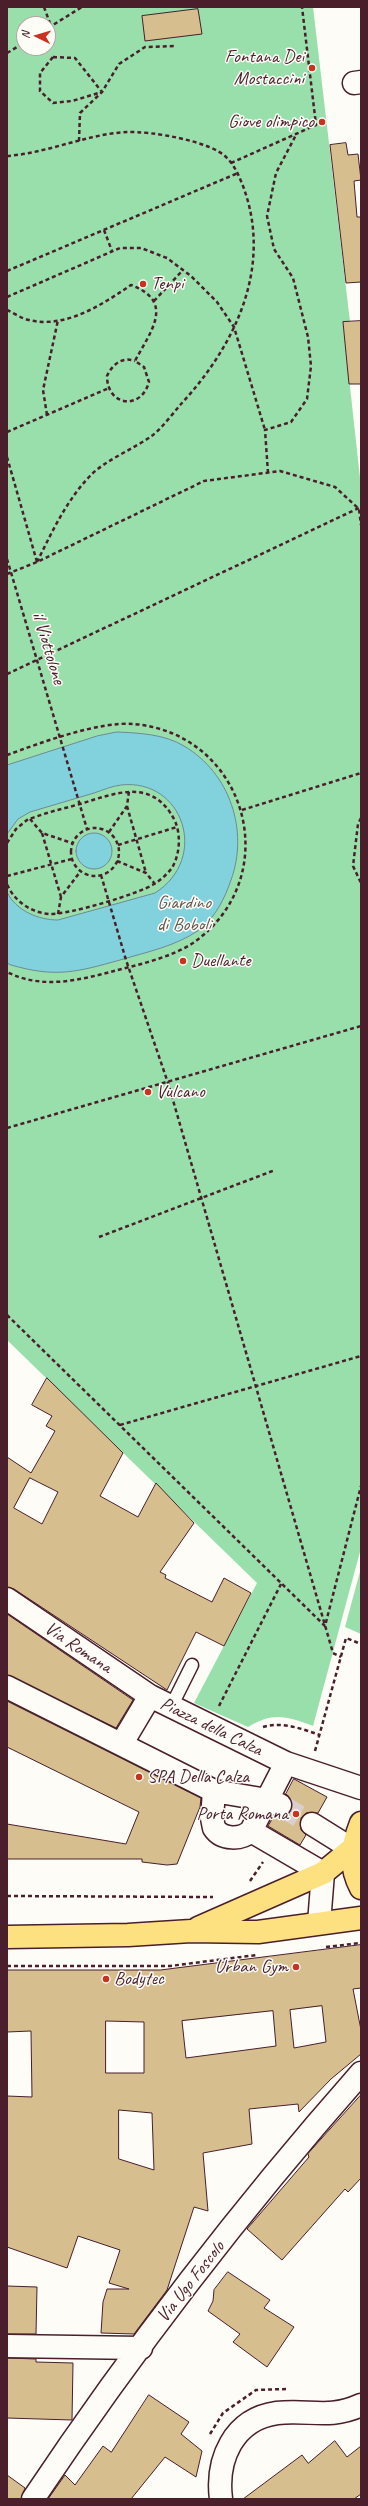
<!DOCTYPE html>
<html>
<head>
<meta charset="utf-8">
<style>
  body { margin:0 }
  #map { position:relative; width:368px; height:2506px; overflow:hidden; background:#fdfcf7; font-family:Caveat,sans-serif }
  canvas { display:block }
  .frame { position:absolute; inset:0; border:8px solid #4a1f2b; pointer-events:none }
  .north { position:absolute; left:16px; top:16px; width:40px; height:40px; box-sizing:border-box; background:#fdfcf7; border:1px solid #b5a4a5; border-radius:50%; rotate:275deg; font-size:11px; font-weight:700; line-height:16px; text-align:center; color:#4a1f2b }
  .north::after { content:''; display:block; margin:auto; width:14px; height:18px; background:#c8321e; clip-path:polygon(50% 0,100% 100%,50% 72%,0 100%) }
</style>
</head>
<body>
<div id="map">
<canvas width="368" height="2506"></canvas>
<div class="frame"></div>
<div class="north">N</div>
</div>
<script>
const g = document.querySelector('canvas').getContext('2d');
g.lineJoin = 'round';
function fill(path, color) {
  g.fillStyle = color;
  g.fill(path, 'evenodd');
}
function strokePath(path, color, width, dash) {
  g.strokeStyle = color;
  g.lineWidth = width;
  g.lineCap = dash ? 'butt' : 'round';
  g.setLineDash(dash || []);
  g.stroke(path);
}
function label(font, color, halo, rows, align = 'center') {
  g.font = font + ' Caveat,sans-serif';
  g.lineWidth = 3;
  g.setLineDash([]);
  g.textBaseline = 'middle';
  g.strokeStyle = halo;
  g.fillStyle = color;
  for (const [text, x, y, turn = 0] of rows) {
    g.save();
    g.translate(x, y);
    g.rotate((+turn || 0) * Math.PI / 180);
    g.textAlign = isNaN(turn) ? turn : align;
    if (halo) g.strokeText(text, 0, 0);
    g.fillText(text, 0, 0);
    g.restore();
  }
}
const green = new Path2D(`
  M7 7H313L350 322 343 323 361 487V1548L313 1726C286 1716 273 1712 248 1727L194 1703 257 1583 7 1340ZM24 24H48V48H24Z
  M361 1568V1634L345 1627Z`);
const water = new Path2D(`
  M117 732C139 733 164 734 184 746 230 773 249 831 231 880 225 898 215 918 199 930 176 946 147 952 120 960 77 972 56 978 11 965L7 963V892C16 911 39 920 58 920L155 893C210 858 183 778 121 785 112 786 103 790 94 793 73 799 51 806 30 812L18 819 7 834V765L97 736Z
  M76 851a18 18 0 1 1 36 0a18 18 0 1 1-36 0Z`);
const building = new Path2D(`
  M198 9 202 34 145 41 142 16Z
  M346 143 348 155 358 154 361 180 354 181 357 217H361V282L346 283 330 145Z
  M361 321V384H349L343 322Z
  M47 1378 123 1453 100 1496 138 1517 156 1483 194 1523 160 1572 166 1575 165 1578 212 1602 224 1578 251 1593 224 1646 196 1632 167 1690 14 1589 7 1587V1457L31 1473 55 1431 46 1426 52 1416 32 1405ZM30 1478 58 1492 42 1524 14 1508Z
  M7 1614 133 1700 116 1728 7 1675Z
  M7 1701 201 1798 200 1807 177 1864 167 1865 142 1862V1859H7V1824L126 1844 139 1812 7 1747Z
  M294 1779 327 1797 318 1813H306L301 1818V1830L306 1835 300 1845 268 1826 274 1816 282 1817 291 1810 292 1803 286 1794Z
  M361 1945V1988L353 1989 361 2030V2054L331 2079 299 2112 298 2104 249 2109 252 2144 203 2153 208 2211 194 2207 167 2290 134 2334 101 2333 103 2302 107 2289H129L109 2283 120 2250 78 2236 67 2268 7 2247V2096L32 2097 31 2031 7 2032V1970H160ZM322 2006 326 2042 294 2048 290 2010ZM273 2011 276 2046 186 2058 182 2021ZM106 2021 144 2022V2073H106ZM119 2110 152 2113 154 2170 119 2159Z
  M361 2095V2178L348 2192 345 2189 282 2260 247 2229 309 2157 308 2154Z
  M228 2272 270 2300 264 2308 294 2327 267 2367 233 2342 240 2334 208 2311 213 2301 214 2290Z
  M7 2286 37 2287 36 2334H7Z
  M7 2358 36 2359V2362L73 2363 72 2420 7 2418Z
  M149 2395 189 2422 181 2434 202 2451 196 2477 165 2457 131 2499H48L65 2475 75 2485 103 2446 111 2452Z
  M335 2441 347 2457 361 2446V2494L354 2499H243L302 2455 308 2463Z
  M7 2475 25 2488 21 2499H7Z`);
const streetTunnel = new Path2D(`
  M280 1805 312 1824`);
const path = new Path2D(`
  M44 7 51 26
  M48 28 82 7
  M7 53 24 43
  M53 57 75 58 102 92 72 101 53 103 40 91V73Z
  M79 141 80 113 102 92 119 64 145 47 176 46
  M7 156C48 153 87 134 127 132 150 131 212 141 227 158 235 166 239 176 243 186 273 266 236 344 182 403 173 413 164 426 153 435 134 449 105 460 90 476 66 501 52 532 37 562
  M231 163 316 125 302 7
  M104 230 112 251
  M7 271 238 173
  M7 297 120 248H141L167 258 191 276 217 302 234 327 265 430
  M154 301 183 270
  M7 310C14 313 22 319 29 320 66 329 103 304 131 285 176 302 150 332 135 361L144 367 149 382C141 411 107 406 107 376 112 365 122 356 135 361
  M47 415 43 390 58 320
  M7 432 109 388
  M7 457 37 562
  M268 473 265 430 291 422 307 399 311 366 308 337 293 278 274 249 267 216 276 173 297 133
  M7 559 87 829
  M7 574 37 562 204 481 280 471 335 487 359 509 361 525
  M7 674 361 507
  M7 755C40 743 99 721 134 724 247 734 287 877 193 943 170 958 137 965 110 972 76 981 41 989 7 972
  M127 806 146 873
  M242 810 361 773
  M361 818 358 824 353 866 361 883
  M30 819 42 833 72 843
  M71 852a24 24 0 1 1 48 0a24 24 0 1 1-48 0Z
  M109 832 127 806 129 791
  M42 833 61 897
  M7 843 16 829 27 820C44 813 62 809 80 804 116 793 153 777 175 821 181 835 180 854 172 868 167 874 161 880 154 884 139 894 67 915 50 914 31 913 14 901 7 884
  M118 845 177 827
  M117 861 146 873 155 884
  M101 875 126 960 168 1083 333 1653 341 1657
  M7 876 72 859
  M58 914 61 897 80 872
  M7 1128 361 1026
  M99 1237 275 1170
  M7 1315 325 1626 361 1486
  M120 1425 361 1356
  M219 1706 281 1584
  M263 1727C282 1721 302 1729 320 1735
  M315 1751 346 1638 361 1644
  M250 1881 263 1862
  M7 1896 213 1897
  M326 1947 361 1943
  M7 1966H170L257 1955
  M210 2434 223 2413 256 2390 286 2389`);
const lane = new Path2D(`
  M171 1707 192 1665`);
const street = new Path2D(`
  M354 83 361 82
  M7 1599 150 1696 286 1763 361 1788
  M7 1687 214 1791 267 1800 280 1805
  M122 1743 150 1696
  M214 1791 212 1818 214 1828C222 1840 241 1840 251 1831L286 1763
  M312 1824 352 1849
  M251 1831 323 1873 319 1923
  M7 2346 141 2348
  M33 2499C132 2351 243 2207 361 2073
  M221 2499C216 2460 233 2419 277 2413 309 2409 328 2420 361 2405`);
const primary = new Path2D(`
  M361 1823C352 1846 349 1866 361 1888
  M198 1928 323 1873 352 1849
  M7 1937 128 1935 191 1931 258 1932 361 1918`);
const markers = [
  [312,68,4,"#c8321e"],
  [322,122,4,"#c8321e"],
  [143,284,4,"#c8321e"],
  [183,961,4,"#c8321e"],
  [148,1092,4,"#c8321e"],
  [139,1777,4,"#c8321e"],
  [296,1814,4,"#c8321e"],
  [296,1967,4,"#c8321e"],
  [106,1979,4,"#c8321e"]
];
const poiNames = [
  ["Fontana Dei",304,57,"right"],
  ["Mostaccini",304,79,"right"],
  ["Giove olimpico",314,122,"right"],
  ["Tenpi",151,284],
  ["Duellante",191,961],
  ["Vulcano",156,1092],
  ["SPA Della Calza",147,1777],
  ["Porta Romana",288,1814,"right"],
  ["Urban Gym",288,1967,"right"],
  ["Bodytec",114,1979]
];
const streetNames = [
  ["il Viottolone",48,648,73],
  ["Via Romana",78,1648,34],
  ["Piazza della Calza",211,1727,26],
  ["Via Ugo Foscolo",191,2282,-52]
];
const parkNames = [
  ["Giardino",184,903],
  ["di Boboli",184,925]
];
fill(green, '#99dfac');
fill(water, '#82d2de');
strokePath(water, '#6c8a96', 1);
fill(building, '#d6be8e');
strokePath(building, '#4a1f2b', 1);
strokePath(streetTunnel, '#d9d0ce', 22, [22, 11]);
strokePath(lane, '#4a1f2b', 15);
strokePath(street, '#4a1f2b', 25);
strokePath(primary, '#4a1f2b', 25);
strokePath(path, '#4a1f2b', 2.5, [4, 3]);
strokePath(lane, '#fdfcf7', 12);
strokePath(street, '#fdfcf7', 22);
strokePath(primary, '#fde080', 22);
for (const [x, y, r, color] of markers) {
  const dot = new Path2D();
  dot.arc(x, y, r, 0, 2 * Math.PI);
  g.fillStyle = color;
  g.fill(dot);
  strokePath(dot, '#fdfcf7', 1.5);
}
label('19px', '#4a1f2b', '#fdfcf7', poiNames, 'left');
label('19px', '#4a1f2b', '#fdfcf7', streetNames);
label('19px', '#625952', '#fdfcf7', parkNames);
</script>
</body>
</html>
